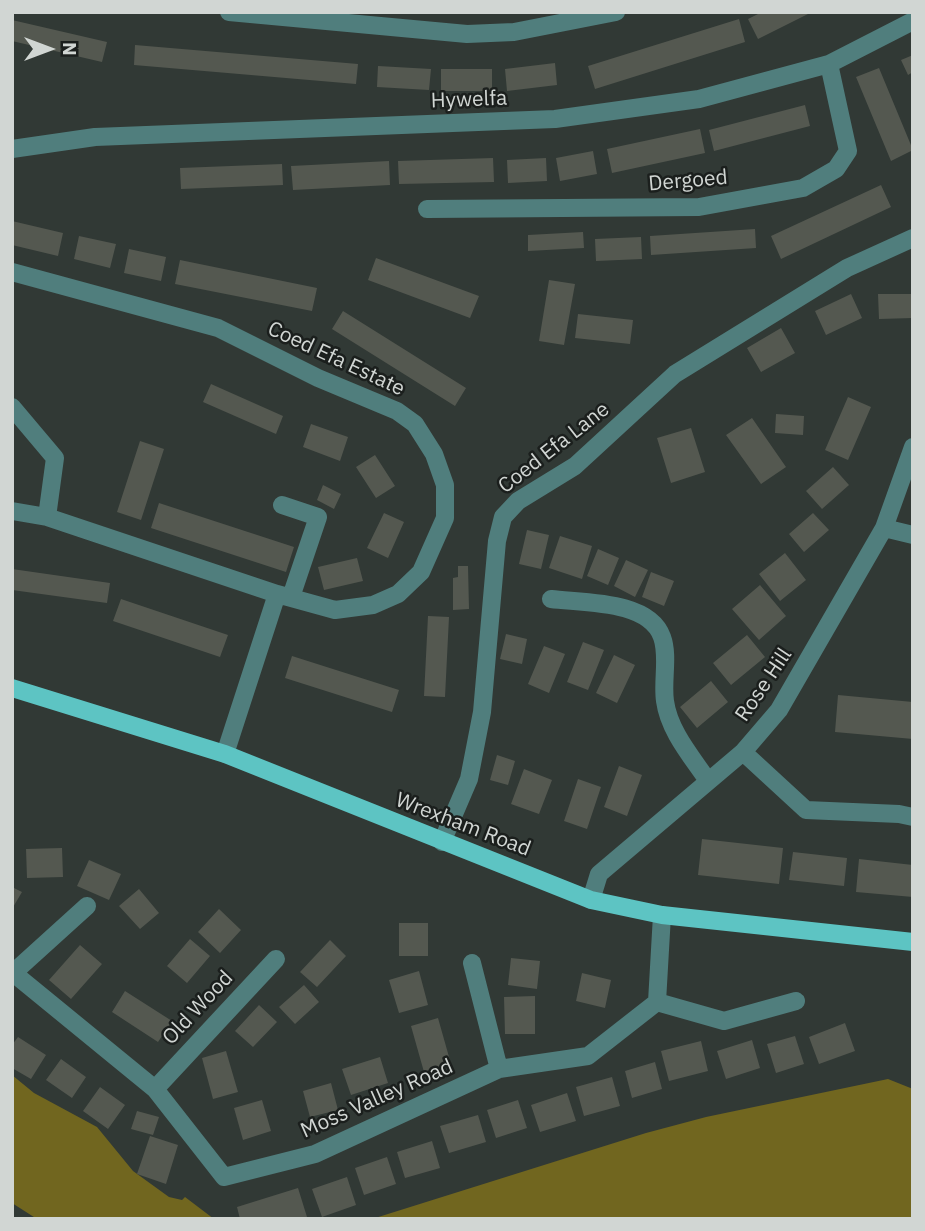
<!DOCTYPE html>
<html>
<head>
<meta charset="utf-8">
<style>
  body { margin:0 }
  #map { position:relative; width:925px; height:1231px; overflow:hidden; background:#313935; font-family:"IBM Plex Sans",sans-serif }
  canvas { display:block }
  .frame { position:absolute; inset:0; border:14px solid #d1d6d3; pointer-events:none }
  .north { position:absolute; left:14px; top:14px; width:70px; height:70px; -webkit-text-stroke:5px #1b1f1d; paint-order:stroke; rotate:90deg; font-size:19px; font-weight:700; line-height:28px; text-align:center; color:#d1d6d3 }
  .north::after { content:''; display:block; margin:auto; width:24px; height:32px; background:#d1d6d3; clip-path:polygon(50% 0,100% 100%,50% 72%,0 100%) }
</style>
</head>
<body>
<div id="map">
<canvas width="925" height="1231"></canvas>
<div class="frame"></div>
<div class="north">N</div>
</div>
<script>
const g = document.querySelector('canvas').getContext('2d');
g.lineJoin = 'round';
function fill(path, color) {
  g.fillStyle = color;
  g.fill(path, 'evenodd');
}
function strokePath(path, color, width, dash) {
  g.strokeStyle = color;
  g.lineWidth = width;
  g.lineCap = dash ? 'butt' : 'round';
  g.setLineDash(dash || []);
  g.stroke(path);
}
function label(font, color, halo, rows, align = 'center') {
  g.font = font + ' "IBM Plex Sans",sans-serif';
  g.lineWidth = 5;
  g.setLineDash([]);
  g.textBaseline = 'middle';
  g.strokeStyle = halo;
  g.fillStyle = color;
  for (const [text, x, y, turn = 0] of rows) {
    g.save();
    g.translate(x, y);
    g.rotate((+turn || 0) * Math.PI / 180);
    g.textAlign = isNaN(turn) ? turn : align;
    if (halo) g.strokeText(text, 0, 0);
    g.fillText(text, 0, 0);
    g.restore();
  }
}
const forest = new Path2D(`
  M12 1075 34 1093 97 1127 133 1171 169 1197 182 1200 185 1197 214 1219H37L12 1203Z
  M888 1079 913 1089V1219H372L646 1133 706 1117Z`);
const building = new Path2D(`
  M762 12H812L758 39 748 19Z
  M739 19 745 42 595 89 588 66Z
  M12 20 107 42 102 62 12 41Z
  M135 45 358 64 356 84 134 65Z
  M913 55V72L908 75 901 60Z
  M555 63 557 85 507 91 505 69Z
  M378 66 431 69 429 90 377 87Z
  M879 68 913 150 891 161 856 77Z
  M441 69H492V91H441Z
  M805 105 810 126 714 151 709 130Z
  M700 129 705 153 612 173 607 149Z
  M593 151 597 174 560 181 556 158Z
  M493 158 494 182 399 184 398 161Z
  M546 158 547 181 508 183 507 160Z
  M389 161 390 185 293 190 291 166Z
  M282 164 283 185 181 189 180 168Z
  M881 185 891 207 781 259 771 236Z
  M12 221 63 233 58 256 12 245Z
  M755 229 756 248 651 255 650 236Z
  M583 232 584 248 528 251V235Z
  M79 236 116 244 110 268 74 259Z
  M641 237 642 259 596 261 595 239Z
  M129 249 166 257 161 281 124 273Z
  M376 258 479 296 470 318 368 280Z
  M180 260 317 288 312 311 175 284Z
  M549 280 575 284 564 345 539 341Z
  M851 294 862 318 826 335 815 311Z
  M878 294H913V318L879 319Z
  M343 311 466 388 455 406 332 329Z
  M578 314 633 320 630 344 575 338Z
  M781 328 795 353 761 372 747 348Z
  M211 384 283 416 276 434 203 402Z
  M848 397 871 407 848 460 825 450Z
  M776 414 804 416 803 435 775 433Z
  M752 418 786 467 761 484 726 435Z
  M311 424 348 437 340 461 303 447Z
  M691 428 705 472 671 483 657 438Z
  M140 441 164 449 141 520 117 512Z
  M375 455 395 486 376 498 356 467Z
  M833 467 849 485 822 509 806 491Z
  M323 485 341 494 334 509 317 500Z
  M159 503 294 547 286 572 151 528Z
  M384 513 404 522 388 558 367 548Z
  M813 513 829 530 804 552 789 534Z
  M527 530 549 535 541 569 519 564Z
  M560 536 592 546 582 579 549 568Z
  M598 549 619 558 608 585 587 576Z
  M785 553 806 580 780 601 759 574Z
  M357 558 363 581 324 590 318 567Z
  M626 560 648 570 635 597 614 586Z
  M458 566H468L469 609 453 610V578L458 577Z
  M12 569 110 583 107 603 12 590Z
  M651 572 674 581 664 606 642 597Z
  M760 585 786 616 759 640 732 609Z
  M121 599 228 635 220 657 113 621Z
  M428 616 449 617 445 697 424 696Z
  M506 634 527 639 522 664 500 659Z
  M747 635 765 657 731 685 713 663Z
  M583 642 604 650 588 690 567 682Z
  M544 646 565 654 549 693 528 684Z
  M614 655 635 665 617 703 596 693Z
  M292 656 399 690 392 712 285 678Z
  M711 681 728 702 697 728 680 707Z
  M838 695 913 702V739L835 732Z
  M497 755 515 761 508 785 490 780Z
  M619 766 642 775 627 816 604 807Z
  M524 769 552 780 539 814 511 804Z
  M578 779 601 787 587 829 564 821Z
  M702 839 783 848 779 884 698 875Z
  M62 848 63 877 27 878 26 849Z
  M793 852 847 858 844 886 789 880Z
  M859 859 913 865V897L856 892Z
  M89 860 121 874 109 900 77 886Z
  M12 887 22 892 12 909Z
  M139 889 159 913 140 929 119 906Z
  M219 909 241 930 220 953 198 932Z
  M399 923H428V956H399Z
  M190 939 210 956 187 983 167 966Z
  M330 940 346 956 317 987 300 972Z
  M80 945 102 964 71 999 49 980Z
  M511 958 540 961 537 989 508 985Z
  M419 971 428 1005 399 1013 389 980Z
  M582 973 611 980 605 1008 576 1001Z
  M304 985 319 1002 295 1024 279 1007Z
  M125 991 172 1021 158 1042 112 1012Z
  M535 996V1034H505L504 997Z
  M259 1005 277 1022 253 1047 235 1031Z
  M438 1018 451 1064 424 1072 411 1026Z
  M845 1023 855 1051 819 1064 809 1037Z
  M795 1036 804 1064 776 1073 767 1044Z
  M18 1037 46 1055 31 1079 12 1068V1045Z
  M752 1040 760 1068 726 1079 717 1051Z
  M701 1041 708 1071 669 1081 661 1051Z
  M226 1051 238 1092 213 1099 202 1058Z
  M380 1057 388 1083 351 1095 342 1069Z
  M61 1059 86 1077 72 1098 46 1080Z
  M655 1062 662 1089 632 1098 625 1071Z
  M612 1077 620 1106 584 1116 576 1087Z
  M331 1083 338 1110 310 1117 303 1091Z
  M100 1087 125 1105 108 1129 83 1111Z
  M567 1093 576 1121 540 1132 531 1105Z
  M262 1100 271 1131 243 1140 234 1108Z
  M518 1100 527 1128 496 1138 487 1110Z
  M137 1111 159 1117 153 1135 131 1129Z
  M478 1115 486 1142 449 1153 440 1126Z
  M150 1136 178 1145 166 1184 137 1174Z
  M432 1141 440 1168 405 1178 397 1152Z
  M387 1157 396 1184 364 1195 355 1168Z
  M347 1177 356 1205 322 1217 312 1189Z
  M298 1188 307 1217 240 1219 237 1207Z`);
const minor = new Path2D(`
  M229 12 467 34 514 32 616 12
  M12 149 95 137 555 119 699 99 829 64 913 21
  M427 209 699 207 803 188 836 169 848 151 829 64
  M12 272 218 328 318 378 397 411 415 424 434 454 445 485V518L421 572 398 594 373 605 335 610 277 594 47 517 12 511
  M12 407 55 458 47 517
  M282 505 318 517 291 597
  M884 528 913 535
  M551 599C583 603 649 600 662 637 669 656 662 681 665 701 669 731 692 757 708 781
  M743 752 806 810 899 814 913 817
  M225 754 277 594
  M442 842 469 779 482 712 497 541 503 517 518 501 575 466 675 374 847 268 913 238
  M591 900 599 874 743 752 779 710 884 528 913 447
  M662 915 657 1002 724 1021 796 1001
  M472 963 499 1069
  M12 972 155 1089 224 1177 315 1154 499 1069 588 1056 657 1002
  M13 973 87 906
  M155 1089 276 959`);
const major = new Path2D(`
  M12 688 225 754 591 900 662 915 913 942`);
const streetNames = [
  ["Hywelfa",469,100,-2],
  ["Dergoed",688,181,-5],
  ["Coed Efa Estate",336,359,25],
  ["Coed Efa Lane",554,448,-38],
  ["Rose Hill",764,685,-56],
  ["Wrexham Road",463,825,21],
  ["Old Wood",198,1008,-47],
  ["Moss Valley Road",377,1099,-24]
];
fill(forest, '#71661f');
fill(building, '#545850');
strokePath(minor, '#507e7d', 18);
strokePath(major, '#5dc4c3', 18);
label('21px', '#d1d6d3', '#1b1f1d', streetNames);
</script>
</body>
</html>
